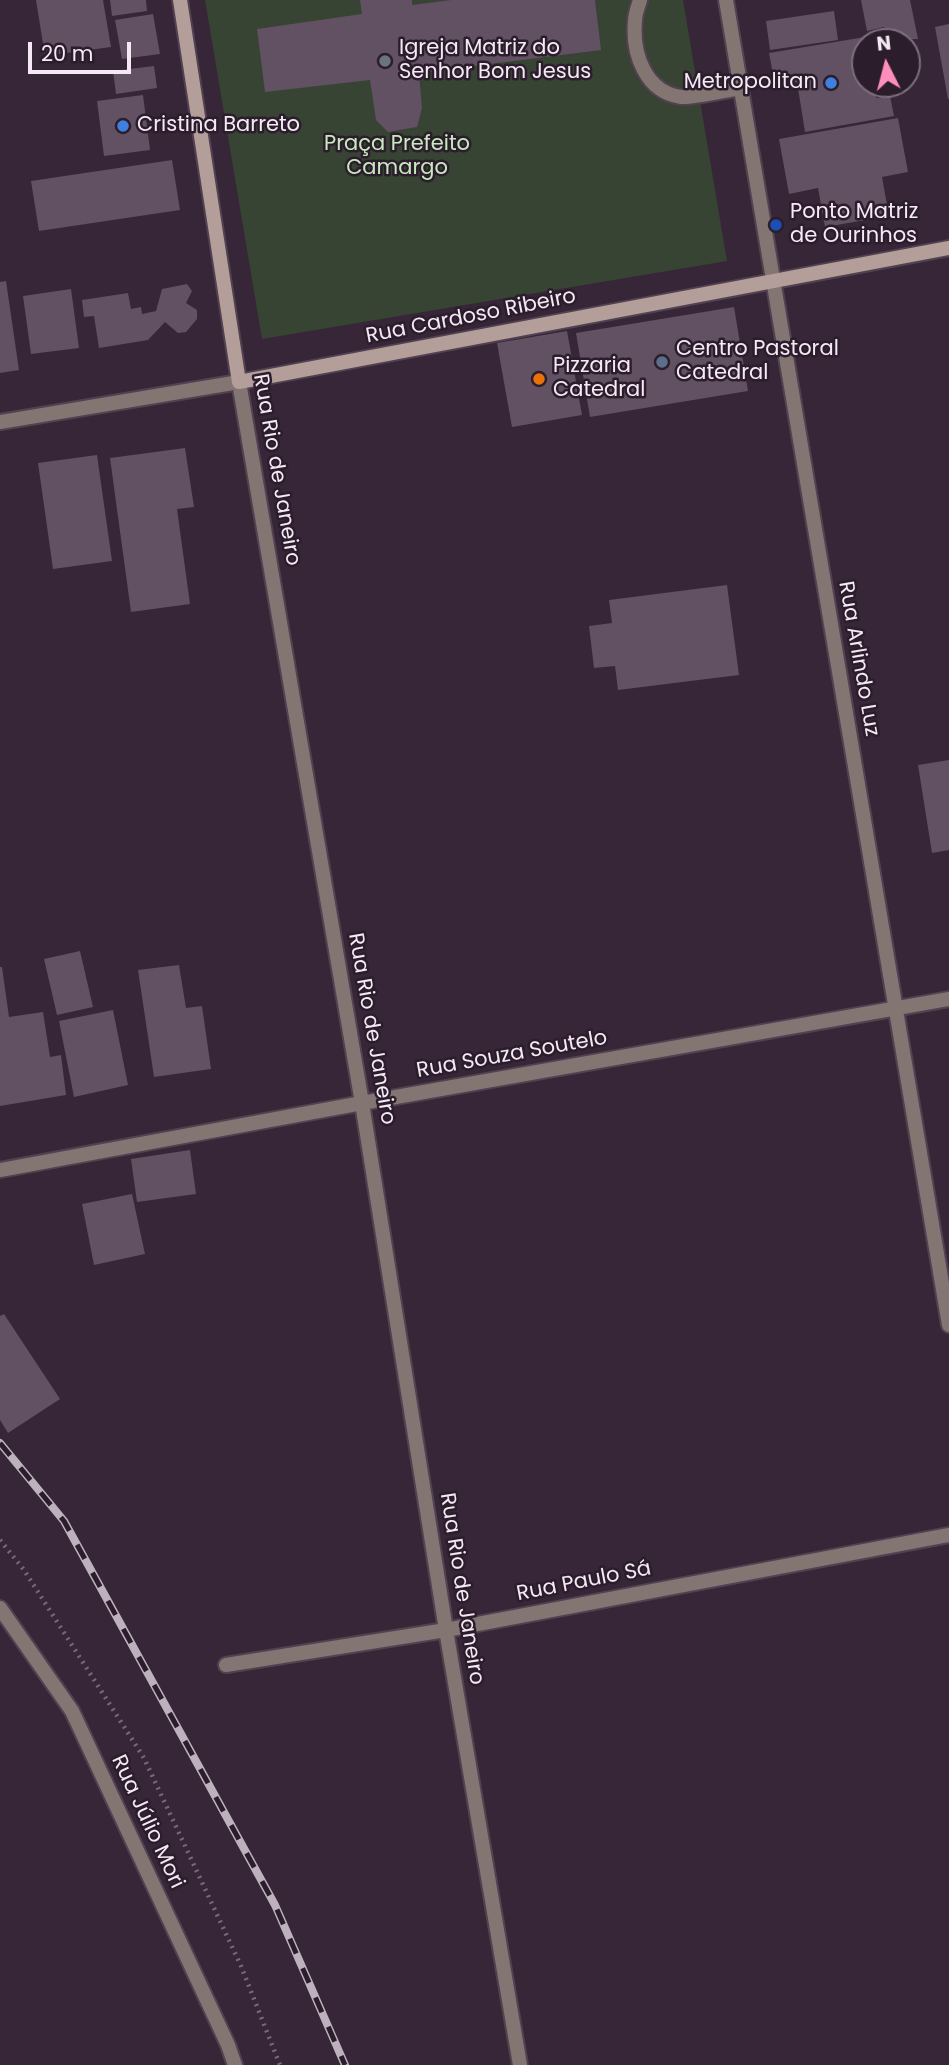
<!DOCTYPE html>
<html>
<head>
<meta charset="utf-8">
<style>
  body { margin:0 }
  #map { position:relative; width:949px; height:2065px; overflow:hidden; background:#362637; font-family:Poppins,sans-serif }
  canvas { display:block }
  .north { position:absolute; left:851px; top:28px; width:70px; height:70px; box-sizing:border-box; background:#2c1d2d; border:2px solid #7c6f7d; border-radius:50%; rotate:354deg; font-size:19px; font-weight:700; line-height:28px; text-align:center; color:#f4e9f4 }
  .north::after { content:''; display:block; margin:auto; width:24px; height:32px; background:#fe8ebb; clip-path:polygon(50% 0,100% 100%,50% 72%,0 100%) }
  .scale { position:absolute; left:28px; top:42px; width:103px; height:32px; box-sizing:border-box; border:4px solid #f4e9f4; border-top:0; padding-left:9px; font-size:21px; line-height:24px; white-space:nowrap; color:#f4e9f4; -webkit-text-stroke:5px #2c1d2d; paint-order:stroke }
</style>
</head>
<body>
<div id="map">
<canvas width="949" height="2065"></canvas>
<div class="north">N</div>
<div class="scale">20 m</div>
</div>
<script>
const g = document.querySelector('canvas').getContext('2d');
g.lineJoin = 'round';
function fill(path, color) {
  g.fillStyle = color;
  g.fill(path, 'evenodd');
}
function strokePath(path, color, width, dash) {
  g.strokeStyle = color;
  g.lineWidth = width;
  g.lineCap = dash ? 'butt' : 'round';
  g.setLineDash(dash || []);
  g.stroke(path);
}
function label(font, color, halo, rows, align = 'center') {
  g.font = font + ' Poppins,sans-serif';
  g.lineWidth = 5;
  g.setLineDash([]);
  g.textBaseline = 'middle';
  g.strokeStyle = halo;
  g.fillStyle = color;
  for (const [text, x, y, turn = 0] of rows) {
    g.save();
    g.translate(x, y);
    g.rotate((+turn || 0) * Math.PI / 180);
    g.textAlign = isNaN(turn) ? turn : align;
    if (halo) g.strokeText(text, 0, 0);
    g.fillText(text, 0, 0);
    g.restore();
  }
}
const green = new Path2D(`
  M205 0H683L727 261 262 339Z`);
const building = new Path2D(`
  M36 0H103L111 47 45 56Z
  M110 0H146L147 11 112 16Z
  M360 0H412V5L451 0H595L601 50 419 73 422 108 417 127 388 132 376 120 370 80 265 92 257 29 362 14Z
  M861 0H910L918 39 888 40 884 27 867 31Z
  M834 11 838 40 770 50 766 21Z
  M153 14 160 54 122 59 115 20Z
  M949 24V99H948L935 27Z
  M883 34 884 42H865V84H873L876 98 890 96 894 116 805 132 797 82 775 85 769 53Z
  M154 66 157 88 116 94 113 71Z
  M143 95 150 150 104 156 97 101Z
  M898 118 908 172 882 177 889 216 825 227 818 188 789 194 779 139Z
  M172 160 180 210 39 231 31 181Z
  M6 281 19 370 0 373V282Z
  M187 284 192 291 186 303 197 310V319L186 332 178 333 165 322 148 340 99 348 94 316 84 317 82 300 128 293 131 309 141 307 142 314 156 311 162 289Z
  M71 289 79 348 31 354 23 296Z
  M734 307 748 391 590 417 576 333Z
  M567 331 582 415 512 427 497 343Z
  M185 448 194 507 177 509 190 604 131 612 110 458Z
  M97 455 112 561 53 569 38 463Z
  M727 585 739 675 618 690 615 666 594 668 589 626 612 623 609 600Z
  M949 760V850L932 853 918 765Z
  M80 951 93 1007 57 1015 44 959Z
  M179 965 186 1008 202 1006 211 1069 154 1077 138 970Z
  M0 967H2L9 1017 43 1012 50 1057 61 1055 66 1095 0 1106Z
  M113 1010 128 1085 74 1097 59 1021Z
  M190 1150 196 1194 137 1202 131 1159Z
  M132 1194 145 1254 94 1265 82 1204Z
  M4 1314 60 1399 8 1433 0 1420V1316Z`);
const path = new Path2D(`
  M0 1540 24 1570 144 1758 241 1966 280 2065`);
const street = new Path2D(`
  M640 0C638 7 635 14 635 21 632 53 645 92 681 97 693 98 727 90 741 88
  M726 0 949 1325
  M0 422 239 382 362 1103 446 1630 520 2065
  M0 1170 362 1103 949 999
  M0 1608 72 1711 228 2045 235 2065
  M226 1665 446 1630 949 1535`);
const secondary = new Path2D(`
  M180 0 239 382 949 248`);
const rail = new Path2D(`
  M0 1443 64 1521 275 1905 345 2065`);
const markers = [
  [385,61,7,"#6b7280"],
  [831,83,7,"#3f7fe0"],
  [123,126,7,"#3f7fe0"],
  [776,225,7,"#1a4fb4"],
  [662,362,7,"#5c6f8a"],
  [539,379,7,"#e8710a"]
];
const poiNames = [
  ["Igreja Matriz do",399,49],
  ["Senhor Bom Jesus",399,73],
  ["Metropolitan",817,83,"right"],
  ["Cristina Barreto",137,126],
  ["Ponto Matriz",790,213],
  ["de Ourinhos",790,237],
  ["Centro Pastoral",676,350],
  ["Catedral",676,374],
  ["Pizzaria",553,367],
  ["Catedral",553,391]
];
const parkNames = [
  ["Praça Prefeito",397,145],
  ["Camargo",397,169]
];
const streetNames = [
  ["Rua Cardoso Ribeiro",471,317,-11],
  ["Rua Rio de Janeiro",276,470,80],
  ["Rua Arlindo Luz",858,659,80],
  ["Rua Rio de Janeiro",371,1029,80],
  ["Rua Souza Soutelo",512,1055,-10],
  ["Rua Paulo Sá",584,1582,-11],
  ["Rua Rio de Janeiro",461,1589,81],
  ["Rua Júlio Mori",147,1822,65]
];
fill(green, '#374433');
fill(building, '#625063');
strokePath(street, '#514151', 18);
strokePath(secondary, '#514151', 18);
strokePath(path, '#776978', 4.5, [2, 5]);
strokePath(street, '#827572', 14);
strokePath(secondary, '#b39e9a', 14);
strokePath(rail, '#beb1be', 8);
strokePath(rail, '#2c1d2d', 5, [16]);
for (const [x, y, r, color] of markers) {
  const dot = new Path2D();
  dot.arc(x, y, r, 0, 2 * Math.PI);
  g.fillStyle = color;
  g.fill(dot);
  strokePath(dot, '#2c1d2d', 2.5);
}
label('21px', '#f4e9f4', '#2c1d2d', poiNames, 'left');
label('21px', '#c6eabd', '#2c1d2d', parkNames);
label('21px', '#f4e9f4', '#2c1d2d', streetNames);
</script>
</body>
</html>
